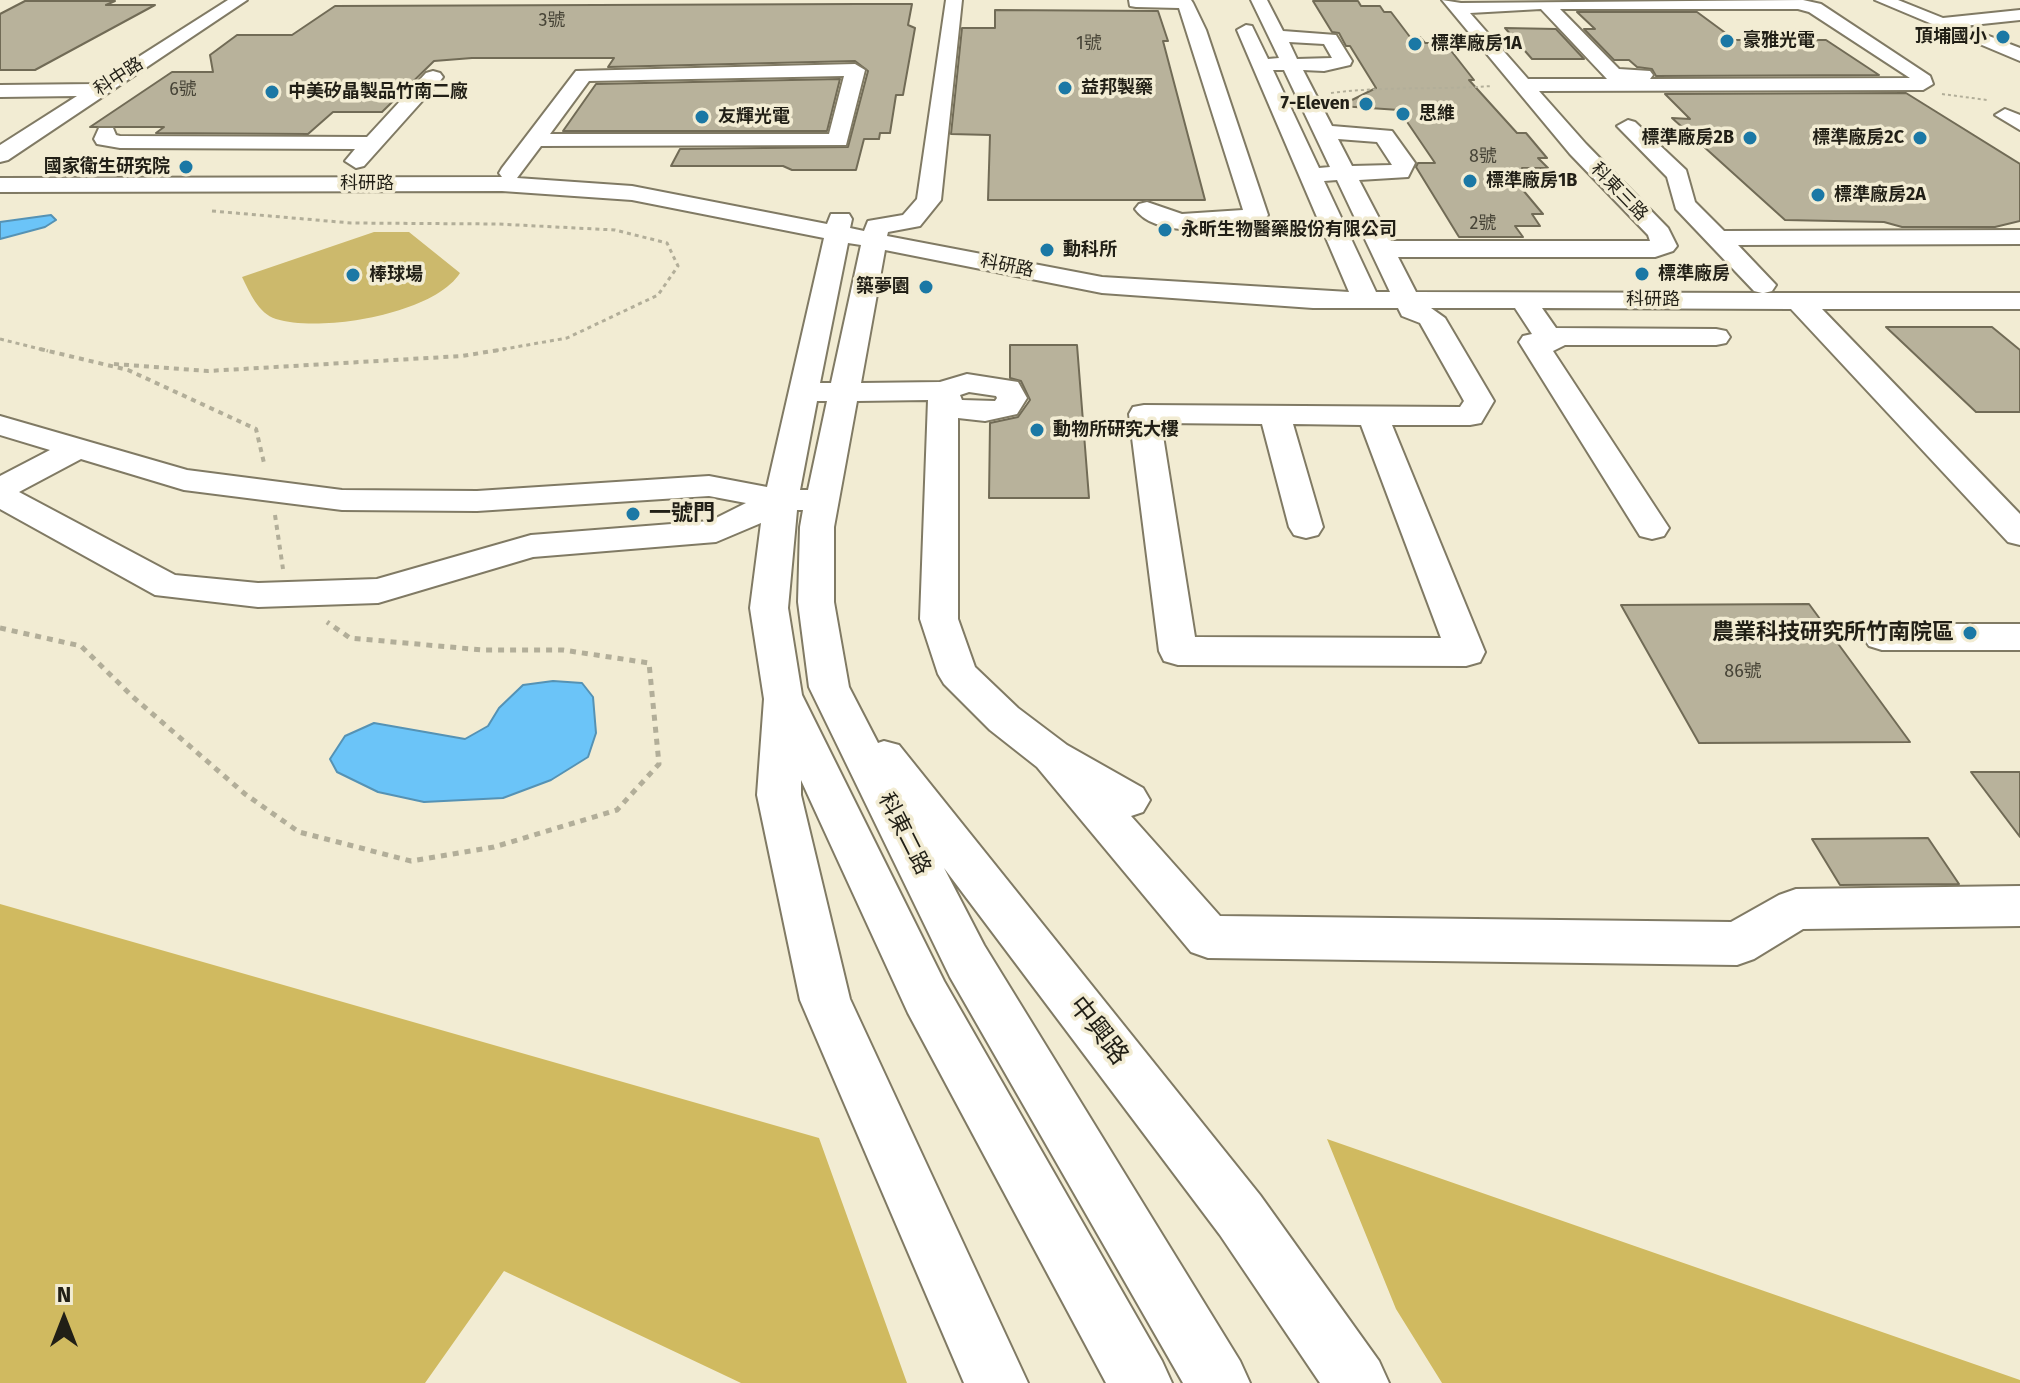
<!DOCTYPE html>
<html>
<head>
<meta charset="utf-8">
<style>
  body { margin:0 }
  #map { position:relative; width:2020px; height:1383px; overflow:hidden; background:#f2ecd3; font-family:"Fira Sans",sans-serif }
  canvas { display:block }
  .north { position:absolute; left:24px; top:1279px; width:80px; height:80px; -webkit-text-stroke:6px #f2ecd3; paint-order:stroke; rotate:0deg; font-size:22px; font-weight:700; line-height:32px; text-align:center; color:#211f16 }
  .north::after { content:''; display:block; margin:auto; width:28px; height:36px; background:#211f16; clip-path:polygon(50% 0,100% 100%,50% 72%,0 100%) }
</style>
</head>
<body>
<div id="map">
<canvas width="2020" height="1383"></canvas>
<div class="north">N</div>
</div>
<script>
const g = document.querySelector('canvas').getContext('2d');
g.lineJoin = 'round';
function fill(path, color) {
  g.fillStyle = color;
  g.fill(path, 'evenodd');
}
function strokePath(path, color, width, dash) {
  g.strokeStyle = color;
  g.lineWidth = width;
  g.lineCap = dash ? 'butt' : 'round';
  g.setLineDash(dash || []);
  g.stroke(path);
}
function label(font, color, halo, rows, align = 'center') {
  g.font = font + ' "Fira Sans","Noto Sans TC",sans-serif';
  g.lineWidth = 7;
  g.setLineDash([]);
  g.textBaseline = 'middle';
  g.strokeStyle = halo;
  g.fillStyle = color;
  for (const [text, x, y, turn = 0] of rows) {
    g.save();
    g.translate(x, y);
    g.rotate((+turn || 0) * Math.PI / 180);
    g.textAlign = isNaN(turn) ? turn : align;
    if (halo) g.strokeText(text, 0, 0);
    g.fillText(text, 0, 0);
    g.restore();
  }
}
const green = new Path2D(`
  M374 232H409L460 273C434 314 321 333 276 319 258 313 250 293 242 277Z`);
const forest = new Path2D(`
  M0 904 819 1138 907 1383H741L504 1271 425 1383H0Z
  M1327 1139 2020 1380V1383H1442L1396 1309Z`);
const water = new Path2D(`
  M51 215 56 220 45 227 0 239V222Z
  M553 681 582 683 593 697 596 733 588 757 551 780 503 798 424 802 378 792 337 772 330 759 345 736 374 723 465 739 488 726 499 708 523 685Z`);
const building = new Path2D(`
  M25 1H115L106 5H155L35 70H0V14Z
  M1313 1H1358L1361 6H1380L1384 12H1391L1410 37H1420L1425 43H1445L1474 80H1469L1517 133H1526L1547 158H1538L1548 168H1522L1528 177H1512L1543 214H1532L1540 226H1515L1523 237H1459L1416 167 1418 163H1435L1399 110 1340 106 1376 88 1350 46H1346L1339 33 1332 32Z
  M859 4H912L908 25 915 28 903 95H896L890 133H880L879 139H864L856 170H792L783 166H671L680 149 848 147 868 71 855 61 608 67 614 58H472L434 61 382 112H333L308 134 156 133 164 127H90L172 72H213L210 55 237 35H292L335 6Z
  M995 10 1158 11 1168 41H1163L1205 200H988L990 135 951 134 962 28H995Z
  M1577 12H1697L1735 40H1826L1879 75 1656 76 1652 69 1637 67 1629 60H1614L1584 29H1595Z
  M1505 28 1556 29 1584 59H1532Z
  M840 79 827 131H563L596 84Z
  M1906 93 2020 164V221L1995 227H1902L1884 222 1785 220 1672 118 1690 119 1665 94Z
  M1886 327H1992L2020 350V412H1976Z
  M1010 345H1077L1089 498H989L990 423 1018 417 1030 400 1021 381 1010 378Z
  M1809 604 1910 742 1699 743 1621 605Z
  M1971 772H2020V837Z
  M1928 838 1959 884 1840 885 1812 839Z`);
const pathFar3 = new Path2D(`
  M1331 93C1385 86 1438 90 1492 86
  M1942 94 1987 100`);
const pathFar2 = new Path2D(`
  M212 211 351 223 498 224 615 230 667 243 678 266 658 295 567 338 493 351
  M0 339 48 351`);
const pathFar1 = new Path2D(`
  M40 349 128 370 256 429 264 463
  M114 364 208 371 462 356 505 349
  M275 515 283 569`);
const path = new Path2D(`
  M0 628 81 646 133 697 245 794 299 832 411 861 494 847 617 810 659 764 649 663 563 650H483L350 638 327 622`);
const minor = new Path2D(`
  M228 0H247L8 160 0 162V145L77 96 0 97V85L96 84Z
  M946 0H962L941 200 920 226 888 232 887 236 1102 277 1349 292 1237 30 1246 25 1252 26 1268 59 1279 58 1251 0H1267L1283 31 1336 35 1352 61 1350 65 1324 71 1303 70 1332 126 1392 131 1415 163 1408 177 1359 180 1391 241H1650L1648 235 1570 154 1442 0 1461 3 1803 0 1821 4 1930 76 1933 84 1923 90 1539 91 1586 144 1668 228 1677 246 1673 251 1655 257H1398L1416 292 1762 293 1754 291 1676 209 1667 177 1617 126 1628 120 1635 122 1686 170 1695 202 1724 231 2020 230V244L1738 245 1776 285 1772 291 1764 293H2020V309H1822L2020 514V545L2008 542 1791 309 1542 308 1556 328 1716 329 1726 331 1730 337 1726 343 1716 345H1565L1553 351 1669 528 1664 536 1652 539 1640 536 1519 342 1523 336 1532 334 1515 308H1431L1445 318 1494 401 1481 423 1470 425H1392L1485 652 1480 662 1466 666 1178 665 1164 661 1159 651 1129 414 1133 407 1144 405 1460 407 1464 401 1420 323 1402 316 1398 308H1313L1102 293 885 250 861 383 940 382 967 374 1018 382 1027 398 1017 414 985 421 958 418V619L975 667 1018 708 1067 745 1143 788 1150 800 1143 812 1131 816 1220 916 1731 922 1779 895 1796 889 2020 886V926L1803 929 1754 959 1737 965 1208 958 1191 952 1037 767 990 730 944 684 938 674 920 619 928 400 857 401 834 527V602L849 687 878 743 884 741 899 745 1260 1195 1379 1361 1389 1383H1320L1220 1235 944 868 984 945 1240 1361 1250 1383H1183L950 977 809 687 798 602 800 527 803 510H797L788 608 802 695 944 981 1162 1361 1172 1383H1106L908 1013 801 780V795L850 999 1028 1383H964L800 1000 757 795 764 699 750 608 761 523 716 542 533 557 378 603 258 607 155 595 0 509V476L50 450 0 435V416L187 470 342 490 477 491 709 476 767 487 824 238 632 200 502 191 0 192V178L502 177 499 173 502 168 576 71 855 64 865 70 846 145 541 146 517 178 632 186 827 224 831 214H849L852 219 850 228 864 231 868 221 903 215 917 199ZM1541 9 1607 79H1528L1470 13ZM1560 9H1798L1809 12 1910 78 1650 79 1653 75 1650 71 1619 69ZM1289 42 1324 44 1332 58 1297 59ZM1273 70H1284L1330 167 1319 168ZM844 76 829 134H550L589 81ZM1338 139 1377 142 1392 165 1352 166ZM1337 180 1390 292H1376L1324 181ZM848 243 861 245 831 383H820ZM969 392 996 396 997 398 995 401 962 400 960 395ZM817 401H827L808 490H800ZM1161 423 1262 424 1289 527 1294 535 1306 538 1318 535 1323 527 1293 424 1361 425 1441 638 1195 637ZM81 459 184 490 342 510 477 511 709 496 746 503 710 521 531 535 377 579 258 583 175 575 19 492Z
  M1129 0H1191L1193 3 1206 30 1268 215 1264 220C1232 228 1158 241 1135 209L1139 204 1147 202 1182 214 1243 210 1179 8 1136 7 1130 6Z
  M1875 0H1898L1943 18 2020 10V20L1963 26 2020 48V61Z
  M433 71 440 73 443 77 440 81 364 166 356 168 345 161 355 149 120 148 97 144 94 139 99 128H113L116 135 120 136 367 137 426 73Z
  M2005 109 2020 115V130L1995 115Z
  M1882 624H2020V650H1882L1869 646 1863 637 1869 628Z`);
const markers = [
  [2003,37,8,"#1b78a5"],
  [1727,41,8,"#1b78a5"],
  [1415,44,8,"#1b78a5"],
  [1065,88,8,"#1b78a5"],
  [272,92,8,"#1b78a5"],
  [1366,104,8,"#1b78a5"],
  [1403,114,8,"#1b78a5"],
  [702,117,8,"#1b78a5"],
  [1750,138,8,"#1b78a5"],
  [1920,138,8,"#1b78a5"],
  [186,167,8,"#1b78a5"],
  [1470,181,8,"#1b78a5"],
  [1818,195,8,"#1b78a5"],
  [1165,230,8,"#1b78a5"],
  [1047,250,8,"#1b78a5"],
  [1642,274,8,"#1b78a5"],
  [353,275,8,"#1b78a5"],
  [926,287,8,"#1b78a5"],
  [1037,430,8,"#1b78a5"],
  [633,514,8,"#1b78a5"],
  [1970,633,8,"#1b78a5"]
];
const numberNames = [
  ["3號",552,21],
  ["1號",1089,44],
  ["6號",183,90],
  ["8號",1483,157],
  ["2號",1483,224],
  ["86號",1743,672]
];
const farPoinames = [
  ["頂埔國小",1987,37,"right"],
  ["豪雅光電",1743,41],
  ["標準廠房1A",1431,44],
  ["益邦製藥",1081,88],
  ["中美矽晶製品竹南二廠",288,92],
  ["7-Eleven",1350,104,"right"],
  ["思維",1419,114],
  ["友輝光電",718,117],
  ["標準廠房2B",1734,138,"right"],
  ["標準廠房2C",1904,138,"right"],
  ["國家衛生研究院",170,167,"right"],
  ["標準廠房1B",1486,181],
  ["標準廠房2A",1834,195],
  ["永昕生物醫藥股份有限公司",1181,230],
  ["動科所",1063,250],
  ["標準廠房",1658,274],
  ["棒球場",369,275],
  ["築夢園",910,287,"right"],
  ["動物所研究大樓",1053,430]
];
const farStreetnames = [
  ["科中路",119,77,-33],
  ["科研路",367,184],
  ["科東三路",1619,192,46],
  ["科研路",1007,266,11],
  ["科研路",1653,300]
];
const poiNames = [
  ["一號門",649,514],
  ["農業科技研究所竹南院區",1954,633,"right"]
];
const streetNames = [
  ["科東二路",904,834,63]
];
const nearStreetnames = [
  ["中興路",1098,1031,52]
];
fill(green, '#ccb96c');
fill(forest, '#d0ba60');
fill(water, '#6bc4f8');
strokePath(water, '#5592b4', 2);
fill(building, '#b8b29b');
strokePath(building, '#716b56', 2);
strokePath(minor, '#807a64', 4);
strokePath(pathFar3, '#b2ae99', 2, [3, 3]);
strokePath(pathFar2, '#b2ae99', 3, [4, 4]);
strokePath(pathFar1, '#b2ae99', 4, [5, 5]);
strokePath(path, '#b2ae99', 5, [6, 6]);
fill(minor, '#fff');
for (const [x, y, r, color] of markers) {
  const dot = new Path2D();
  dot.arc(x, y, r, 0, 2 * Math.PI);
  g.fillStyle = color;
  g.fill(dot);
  strokePath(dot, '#f2ecd3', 3);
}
label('18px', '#474437', null, numberNames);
label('bold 18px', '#211f16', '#f2ecd3', farPoinames, 'left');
label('18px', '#211f16', '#f2ecd3', farStreetnames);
label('bold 22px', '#211f16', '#f2ecd3', poiNames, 'left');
label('22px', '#211f16', '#f2ecd3', streetNames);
label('26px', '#211f16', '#f2ecd3', nearStreetnames);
</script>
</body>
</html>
